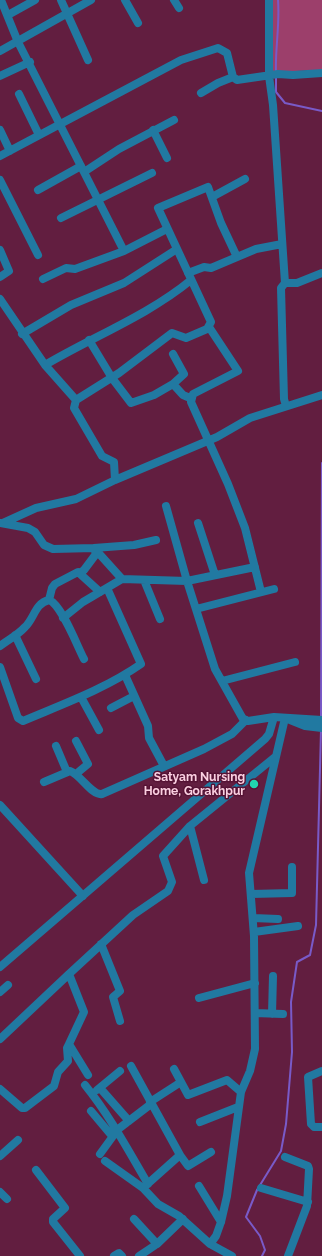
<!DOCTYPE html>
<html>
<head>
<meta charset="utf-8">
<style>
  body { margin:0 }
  canvas { display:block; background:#621e40 }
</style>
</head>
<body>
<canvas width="322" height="1256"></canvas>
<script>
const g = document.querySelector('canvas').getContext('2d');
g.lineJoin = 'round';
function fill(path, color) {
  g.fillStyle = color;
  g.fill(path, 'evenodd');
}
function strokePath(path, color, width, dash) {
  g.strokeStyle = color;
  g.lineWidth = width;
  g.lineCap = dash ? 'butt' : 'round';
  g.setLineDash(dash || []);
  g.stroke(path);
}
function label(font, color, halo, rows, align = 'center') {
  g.font = font + ' Raleway,sans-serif';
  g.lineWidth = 3;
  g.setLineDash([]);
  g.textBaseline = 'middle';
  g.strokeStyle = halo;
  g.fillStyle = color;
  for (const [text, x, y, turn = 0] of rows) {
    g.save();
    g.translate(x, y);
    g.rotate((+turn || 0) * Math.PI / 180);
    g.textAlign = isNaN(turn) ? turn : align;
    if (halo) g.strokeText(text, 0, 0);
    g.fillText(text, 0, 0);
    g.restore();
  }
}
const green = new Path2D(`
  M272 0H322V70L272 72Z`);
const stream = new Path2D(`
  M276 73C275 48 280 25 278 0
  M276 77V92L285 103 322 111
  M321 717 322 463
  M262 1256 265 1250 260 1236 246 1217 257 1190 281 1151 286 1124 292 1052 291 1002 297 962 310 955 316 925 321 730`);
const minor = new Path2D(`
  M1 0 18 42 124 251
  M61 0 88 60
  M125 0 138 23
  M174 0 179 8
  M269 0V76L273 105 285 283H297L322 273
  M8 15 35 0
  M0 51 91 0
  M0 76 30 62
  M201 93 218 83 233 77
  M19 94 39 135
  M0 130 10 151
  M153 130 167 158
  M0 156 181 60 218 48 227 53 233 77 237 80 278 74 293 75 322 73
  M84 172 119 149 174 120
  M0 180 38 255
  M38 190 81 166
  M212 197 245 179
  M61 218 152 173
  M0 250 9 271 0 277
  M188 273 204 267 211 268 256 249 282 244
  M43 279 66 268 75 269 124 251 167 229
  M285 283 281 288 284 399 286 406
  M0 299 45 365 76 400
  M209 327 238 371 193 394 191 402 228 484 245 528 261 592
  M22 334 71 305 124 283 177 249
  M89 340 112 378 131 403 154 395 173 384 183 395 190 398
  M45 365C94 336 147 316 191 280
  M173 384 184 374 173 354
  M115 480 114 462 102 456 74 408 76 400 119 373 172 333 186 338 207 329 211 322 158 208 208 187 221 223 237 257
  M166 506 187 581 255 567
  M0 523 28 528 35 532 44 545 53 549 94 548 122 579 187 581 215 669 243 719 248 721 274 717 322 720
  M3 523 36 508 76 499 115 480 217 437 250 418 322 395
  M198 523 215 575
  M80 573 84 570 96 554 94 548 134 545 156 540
  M144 580 160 619
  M49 600 52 588 55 584 78 572 100 592
  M196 609 274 589
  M63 618 83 602 122 579
  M15 635 36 679
  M0 646C8 640 18 635 25 627 34 619 35 603 49 600 62 605 77 646 84 659
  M0 667 18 718 23 721C63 704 105 689 141 664L107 588
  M125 675 148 726 149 738 164 766
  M222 681 295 662
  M81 697 99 730
  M111 708 134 696
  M290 720 305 726 322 728
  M56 746 67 772
  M76 774 88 764 76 741
  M44 782 70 771C81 775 92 796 102 794L204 749 232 734 246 720
  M0 805 83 896
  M190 826 204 880
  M251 894 292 893V867
  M253 918 278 919
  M254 932 298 926
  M101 944 120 991 113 997 120 1021
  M0 967 265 739 269 734 274 717
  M0 992 8 985
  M199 998 255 983
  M255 1013 283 1014
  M272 1014 273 976
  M0 1039 69 974
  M131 1066 180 1155 143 1188
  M174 1069 188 1095 227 1080 241 1092
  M322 1071 308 1077 311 1124 314 1127H322
  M88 1075 69 1044 84 1012 69 974 133 915 168 891 172 882 163 856 190 826 275 757
  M85 1085C110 1116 128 1150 148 1184
  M100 1088 129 1121
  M0 1089 22 1108H25L54 1086 58 1072 68 1061 67 1048 69 1044
  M97 1090 120 1071
  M150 1102 181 1082
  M91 1111 112 1136
  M200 1122 238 1107
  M117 1130 151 1104
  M100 1154 116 1132
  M180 1155 188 1166 211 1152
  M0 1156 18 1140
  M285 1157 308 1166 309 1169 307 1206 288 1256
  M105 1161 143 1188 158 1204 179 1216 210 1244 232 1256
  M36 1170 65 1208 53 1219V1222L80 1256
  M199 1186 221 1222
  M261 1188 308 1202
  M0 1192 7 1199
  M134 1219 157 1244
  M210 1244 216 1236 221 1222 227 1196 241 1092 250 1071 255 1049 254 936 249 873 285 718
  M114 1256 119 1253 122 1256
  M139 1256 157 1244 183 1219`);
const markers = [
  [254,784,5,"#21d5af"]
];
const poiNames = [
  ["Satyam Nursing",245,777],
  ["Home, Gorakhpur",245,791]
];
fill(green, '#9c3f6b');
strokePath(stream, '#795ac8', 2);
strokePath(minor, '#2179a1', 8);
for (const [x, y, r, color] of markers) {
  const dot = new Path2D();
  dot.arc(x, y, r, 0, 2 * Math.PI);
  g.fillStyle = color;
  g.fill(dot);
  strokePath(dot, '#561335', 1.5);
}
label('bold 12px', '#fbd0e1', '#561335', poiNames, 'right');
</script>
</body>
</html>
